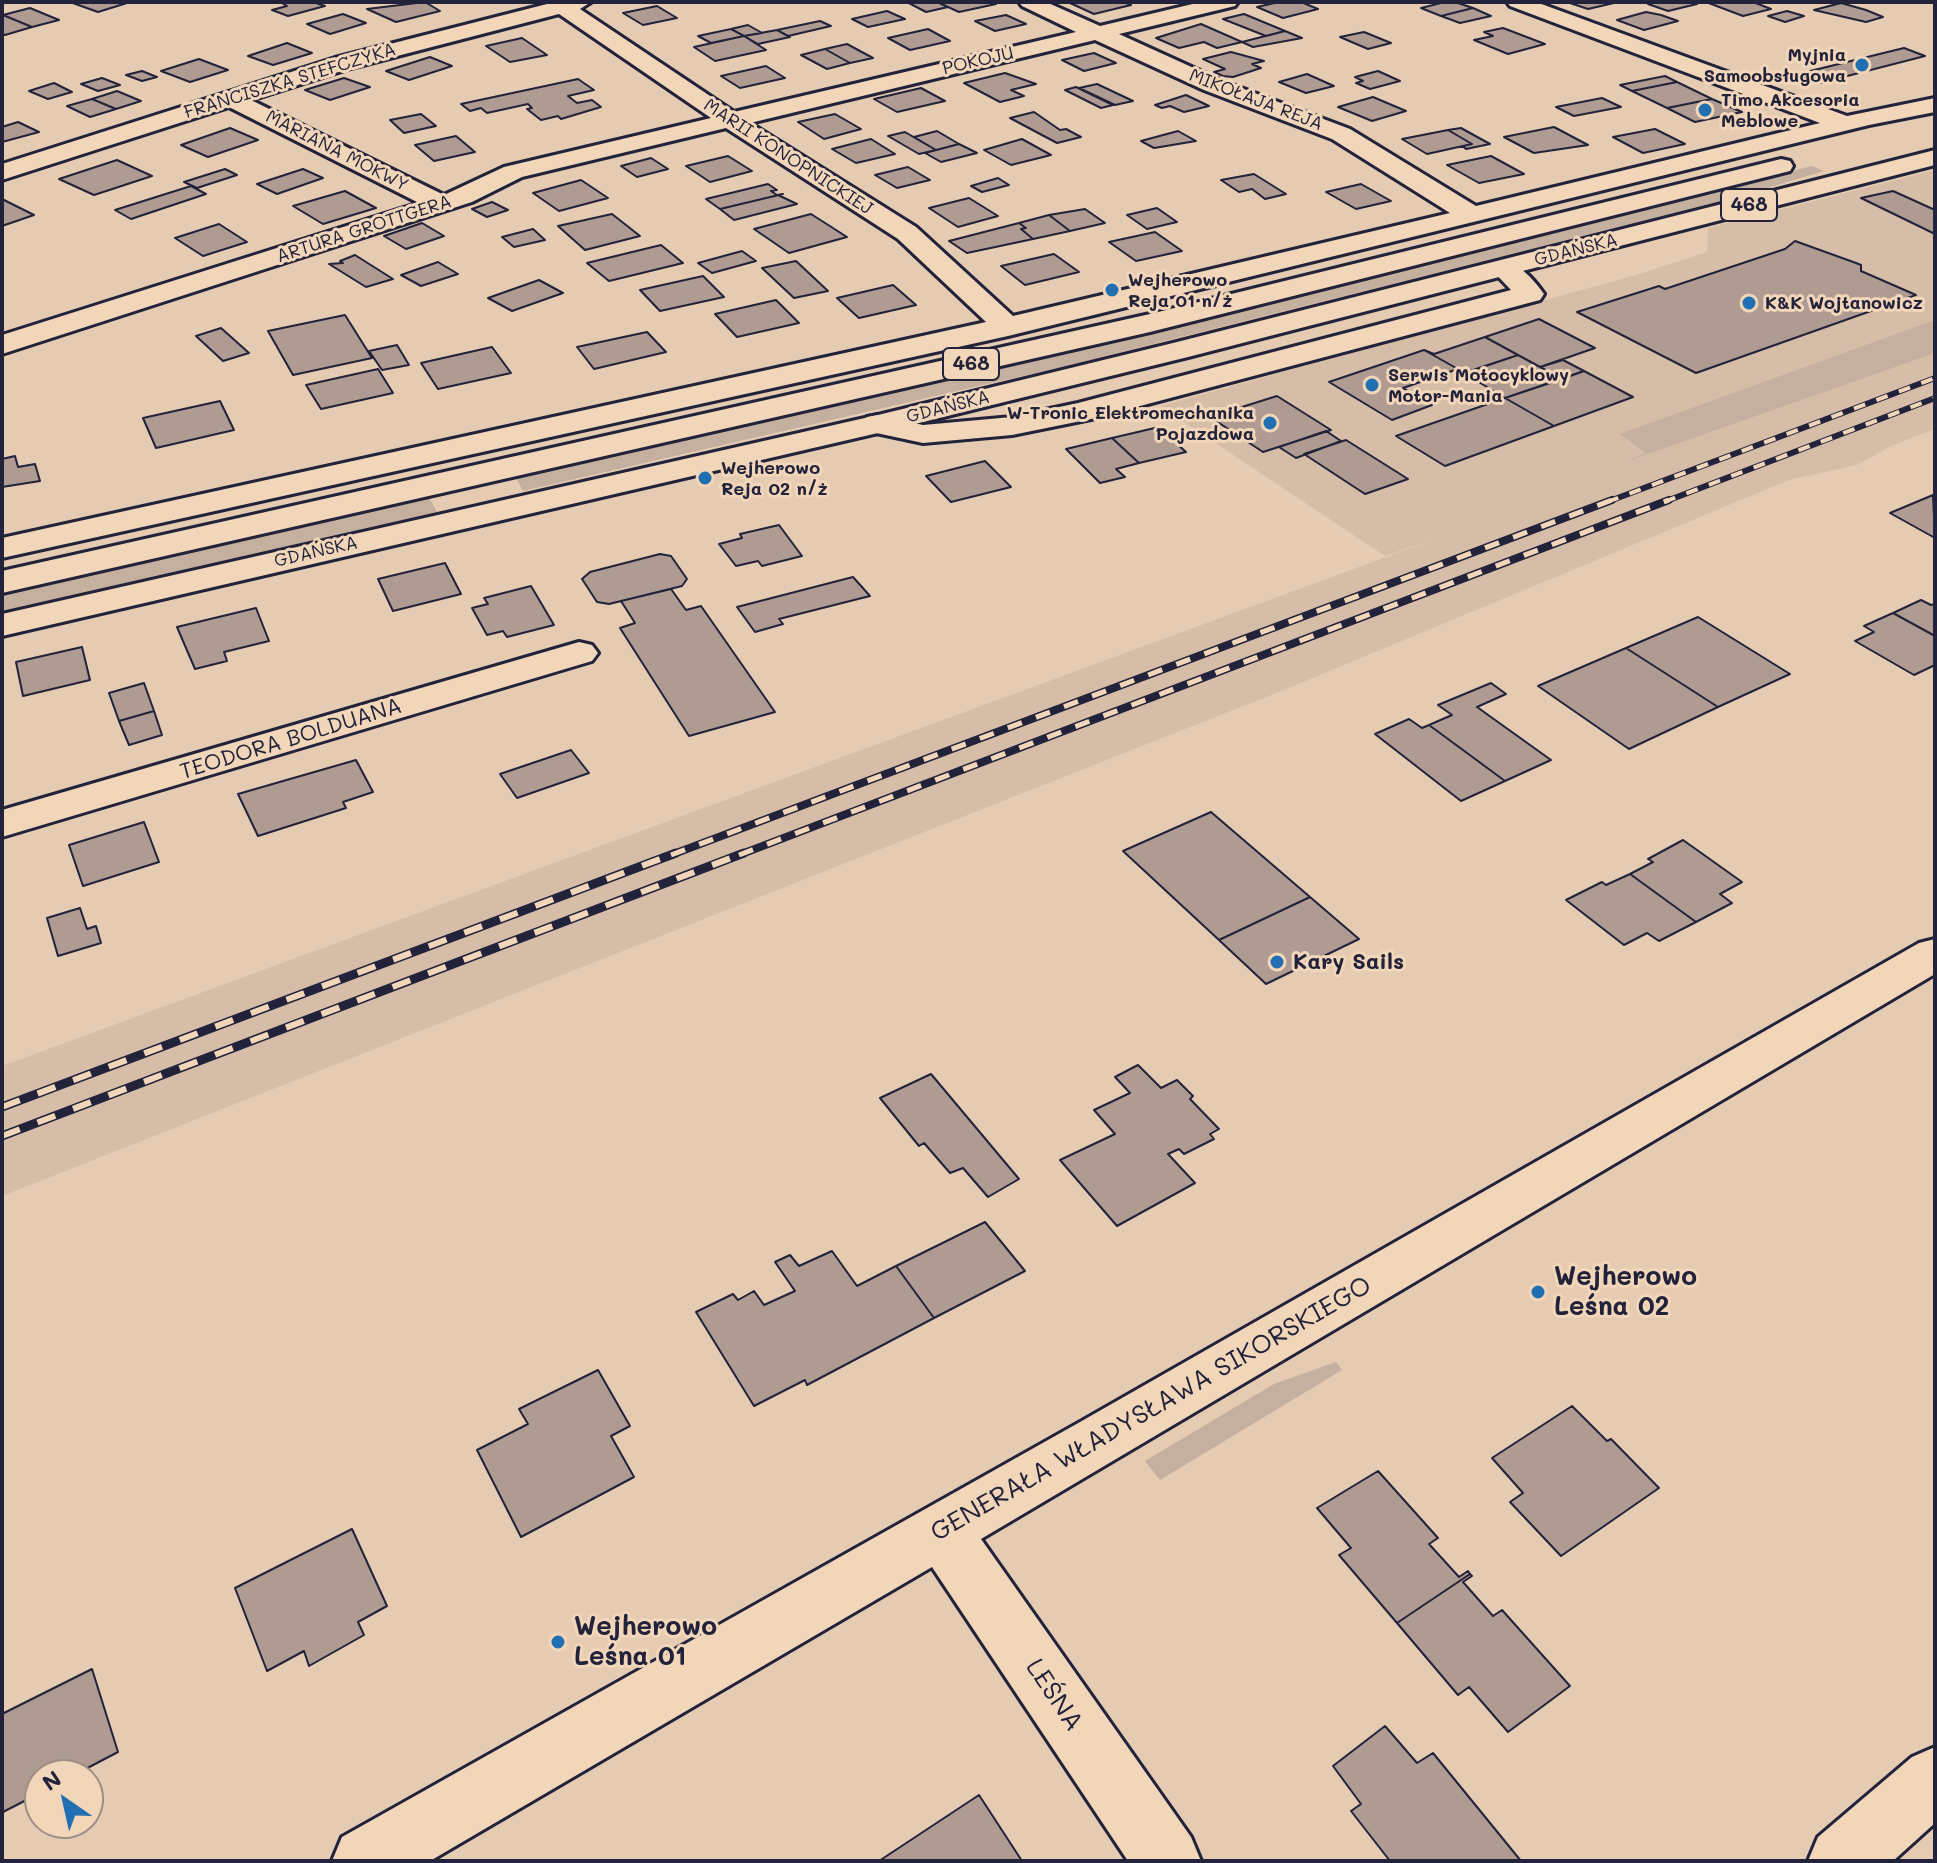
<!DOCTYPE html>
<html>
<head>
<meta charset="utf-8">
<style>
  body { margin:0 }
  #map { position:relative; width:1937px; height:1863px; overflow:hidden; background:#e5cbb2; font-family:Mali,sans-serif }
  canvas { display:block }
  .frame { position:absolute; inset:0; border:4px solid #22223b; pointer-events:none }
  .north { position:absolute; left:24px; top:1759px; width:80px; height:80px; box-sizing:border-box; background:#f2d6b9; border:2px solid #9f8e87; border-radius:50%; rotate:326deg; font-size:22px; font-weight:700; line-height:32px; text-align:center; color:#22223b }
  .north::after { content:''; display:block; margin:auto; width:28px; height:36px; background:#1f6fb2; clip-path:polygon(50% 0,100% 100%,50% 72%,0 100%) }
</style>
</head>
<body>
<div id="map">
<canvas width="1937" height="1863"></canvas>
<div class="frame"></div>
<div class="north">N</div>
</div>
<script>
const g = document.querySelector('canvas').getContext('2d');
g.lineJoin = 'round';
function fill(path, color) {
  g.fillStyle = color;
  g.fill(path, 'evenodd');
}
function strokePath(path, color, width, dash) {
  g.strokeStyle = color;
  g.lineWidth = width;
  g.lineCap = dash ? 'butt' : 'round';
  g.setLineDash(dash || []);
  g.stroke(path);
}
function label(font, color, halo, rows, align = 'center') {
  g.font = font + ' Mali,sans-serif';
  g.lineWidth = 6;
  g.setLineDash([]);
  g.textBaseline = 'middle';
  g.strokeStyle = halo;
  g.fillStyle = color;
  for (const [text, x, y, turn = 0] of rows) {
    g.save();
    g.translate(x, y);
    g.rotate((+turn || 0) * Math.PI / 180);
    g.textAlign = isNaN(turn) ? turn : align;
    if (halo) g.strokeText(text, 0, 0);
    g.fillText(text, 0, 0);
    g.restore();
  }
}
const built = new Path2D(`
  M1935 170V429L1891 446 1857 465 1789 480 1279 692 2 1196V1066L1446 535 1385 556 1160 406 1636 275 1707 252 1708 228Z`);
const green = new Path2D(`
  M1812 166 1824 171 1741 196 1070 365 523 491 515 476 1181 323Z
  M1935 320V353L1622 463 1646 453 1620 434Z
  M428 496 437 512 2 611V593Z
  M1336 1362 1342 1370 1160 1480 1145 1461 1274 1384Z`);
const building = new Path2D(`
  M70 2H125L127 3 98 12Z
  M280 2H313L325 6 288 16 272 10 287 6Z
  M425 2 440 11 396 22 367 9Z
  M907 2H937L948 7 926 12Z
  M937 2H992L996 4 959 12Z
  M1124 2 1131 5 1094 14 1070 3Z
  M1279 2H1301L1318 9 1283 18 1257 7Z
  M1445 2H1455L1473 8 1441 16 1421 8Z
  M1567 2H1611L1614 3 1588 9Z
  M1656 2H1693L1697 4 1668 11 1648 4Z
  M1706 2H1753L1771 9 1743 16Z
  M1841 3 1866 10 1883 17 1866 22 1814 10Z
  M657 6 677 18 643 25 623 13Z
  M30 8 59 20 32 27 3 15Z
  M1473 8 1491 16 1460 23 1441 16Z
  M887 11 905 19 868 27 852 19Z
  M1787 11 1804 16 1785 22 1768 16Z
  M1646 12 1661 15 1678 21 1644 30 1617 20Z
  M343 14 366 23 330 34 307 24Z
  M1244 14 1285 31 1266 36 1223 19Z
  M1006 15 1026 24 995 31 975 21Z
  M2 16 3 15 32 27 5 35 2 34Z
  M820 21 831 26 788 36 777 30Z
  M1201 24 1242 42 1217 48 1204 42 1179 48 1156 38Z
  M748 25 762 33 744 36 731 29Z
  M1503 28 1545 44 1508 54 1474 40 1493 36 1484 32Z
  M731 29 744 36 711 43 698 36Z
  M928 29 950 41 910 50 888 38Z
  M777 30 790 37 758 44 744 36Z
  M1285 31 1302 38 1253 47 1242 42Z
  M1364 32 1391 43 1368 49 1340 37Z
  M744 36 766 50 715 61 694 47Z
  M522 38 547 55 510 62 486 46Z
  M287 43 312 53 273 65 248 56Z
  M847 44 873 58 850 63 825 49Z
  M1904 48 1925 56 1820 83 1798 74Z
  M825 49 850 63 827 69 801 55Z
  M1231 52 1264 61 1252 64 1261 68 1233 77 1223 76 1214 72 1225 69 1203 59Z
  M1094 53 1116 63 1084 71 1062 60Z
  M430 57 452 66 409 80 386 71Z
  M199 59 228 70 190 82 161 71Z
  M766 66 785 78 740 88 721 76Z
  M142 71 157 77 142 81 126 75Z
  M1378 71 1400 81 1370 89 1356 83 1363 81 1355 77Z
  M1005 73 1036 84 1011 90 1024 96 1000 102 964 83Z
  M1307 74 1334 86 1306 93 1279 82Z
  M1665 76 1677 82 1632 91 1620 85Z
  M102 78 120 85 98 91 81 84Z
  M344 78 370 87 330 100 305 90Z
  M578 79 594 90 568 96 577 103 592 100 601 107 561 119 558 116 541 120 527 109 532 108 528 104 487 113 481 108 470 111 461 104Z
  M1677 82 1712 99 1667 108 1632 91Z
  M54 83 72 92 48 99 29 91Z
  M1097 84 1133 101 1115 105 1079 88Z
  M1076 87 1113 105 1101 108 1065 90Z
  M921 88 945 101 897 112 874 99Z
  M117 91 141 101 116 109 92 99Z
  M1186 95 1209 106 1184 112 1170 106 1162 108 1155 105Z
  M1373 97 1406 111 1372 121 1338 107Z
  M1602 98 1621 107 1574 116 1556 107Z
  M92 99 116 109 90 117 67 106Z
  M1712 99 1742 112 1695 122 1667 108Z
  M1034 112 1060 130 1066 129 1081 137 1057 143 1010 118Z
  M421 114 436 126 404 133 390 120Z
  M835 114 861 129 824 139 798 122Z
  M18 122 39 132 2 142V127Z
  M1554 127 1588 145 1534 153 1504 137Z
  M230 128 258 140 208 157 181 145Z
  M1461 128 1490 144 1466 149 1463 146 1472 144 1448 130Z
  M1655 129 1685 144 1643 153 1613 137Z
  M1448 130 1472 144 1427 154 1402 139Z
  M937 131 959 144 936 150 914 137Z
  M1178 131 1196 141 1154 148 1141 141Z
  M905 132 922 142 936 150 919 154 888 136Z
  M456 136 475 152 434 161 415 145Z
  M871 139 895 154 856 163 832 149Z
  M1022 139 1051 155 1011 165 984 150Z
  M959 144 977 153 941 162 925 153Z
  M728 156 752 171 710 182 686 166Z
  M1491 156 1524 174 1479 183 1447 165Z
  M651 158 668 169 637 177 621 166Z
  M117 160 152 176 94 195 59 179Z
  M908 167 930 180 897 188 875 175Z
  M225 169 237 175 197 188 184 182Z
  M303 169 323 178 277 194 257 184Z
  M1254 174 1286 194 1265 199 1252 189 1239 192 1221 180Z
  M998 178 1009 185 982 192 971 186Z
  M581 180 608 198 559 211 533 193Z
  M768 184 777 190 771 191 777 195 783 194 720 209 706 199Z
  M1361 184 1391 201 1356 209 1326 192Z
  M191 186 206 194 131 219 115 210Z
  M345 191 376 208 323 224 293 206Z
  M1893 191 1935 210V234L1861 198Z
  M783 194 778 195 797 204 734 220 720 209Z
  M969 198 998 216 958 227 929 208Z
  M2 199 34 215 2 226Z
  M492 202 508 210 487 217 472 209Z
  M1157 208 1177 222 1147 229 1127 215Z
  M1085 209 1105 223 1070 231 1049 215Z
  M612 214 640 236 585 250 558 226Z
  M811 214 847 237 789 253 754 229Z
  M1049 215 1070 231 1033 239 1021 229 1026 228 1019 223Z
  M422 223 444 236 406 249 384 236Z
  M1019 223 1026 228 1021 229 1033 239 967 253 949 241Z
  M219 224 247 242 203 256 175 238Z
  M533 229 545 240 514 247 502 237Z
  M1155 232 1182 251 1136 261 1109 242Z
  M1795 241 1856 263 1861 265V271L1916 295 1696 373 1577 312 1659 286 1665 289 1785 249Z
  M661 245 683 263 609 281 587 263Z
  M742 251 756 261 712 273 698 263Z
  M1054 254 1079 272 1025 285 1001 266Z
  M355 255 393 279 366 287 329 264 343 263 340 261Z
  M796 261 828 291 794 298 762 268Z
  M438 262 458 274 421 286 401 275Z
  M703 276 724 297 660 311 640 290Z
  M539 280 563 293 512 311 488 298Z
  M893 285 916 305 859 318 837 298Z
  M776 300 799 323 737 337 715 314Z
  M345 315 372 358 293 375 268 331Z
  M1539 319 1593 347 1595 348 1540 367 1485 337Z
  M221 328 249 353 223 361 196 336Z
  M647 332 666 352 594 369 577 347Z
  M1485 337 1518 355 1465 373 1424 350 1434 354Z
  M397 345 409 365 382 370 369 351Z
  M492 347 511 373 438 389 421 363Z
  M1424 350 1465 373 1455 370 1403 388 1432 405 1392 420 1329 382Z
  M1518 355 1562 379 1505 398 1464 373Z
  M1563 360 1584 371 1562 379 1540 367Z
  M378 369 393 393 321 409 306 385Z
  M1584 371 1633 397 1554 426 1505 398Z
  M1277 396 1331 430 1263 452 1210 417Z
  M1505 398 1554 426 1445 466 1396 436Z
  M220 401 234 430 156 448 143 418Z
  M1159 427 1186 452 1139 463 1112 438Z
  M1326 431 1341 441 1296 458 1279 447Z
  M1112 438 1139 463 1116 469 1125 477 1100 483 1066 449Z
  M1346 440 1408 479 1365 494 1304 454Z
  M15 456 18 467 35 464 40 481 2 487V459Z
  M985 461 1011 487 951 502 926 476Z
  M1933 495 1935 538 1890 513Z
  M779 525 802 556 762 566 758 561 736 566 719 544 742 538 740 534Z
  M660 554 671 556 687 579 682 586 609 604 597 602 582 579 590 572Z
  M445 563 461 594 393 611 378 579Z
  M853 577 870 596 779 619 783 624 755 632 737 607Z
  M531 586 554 625 507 637 503 631 487 635 472 608 488 604 484 598Z
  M671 589 686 610 701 606 775 712 689 736 620 628 635 623 621 601Z
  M1921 600 1931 605 1935 604V636L1893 613Z
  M256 608 269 641 224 652 227 661 195 669 177 627Z
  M1893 613 1935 636V665L1914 675 1855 641 1874 632 1864 626Z
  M1698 617 1790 674 1718 707 1626 648Z
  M82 647 90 680 23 696 16 662Z
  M1626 648 1718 707 1629 749 1538 686Z
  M144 683 154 711 119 721 109 693Z
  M1491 683 1506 694 1477 707 1551 760 1505 781 1429 725 1452 715 1438 705Z
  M154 711 162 735 129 745 119 721Z
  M1409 719 1422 728 1429 725 1505 781 1461 801 1375 734Z
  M571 750 589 773 517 798 500 774Z
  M356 760 373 792 343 802 346 808 258 836 238 794Z
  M1211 812 1310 897 1219 940 1123 851Z
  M144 822 159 862 83 886 69 845Z
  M1683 840 1742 882 1720 894 1732 903 1696 922 1630 874 1653 862 1648 859Z
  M1630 874 1696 922 1659 941 1647 933 1624 945 1566 900 1602 882 1606 885Z
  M1310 897 1359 939 1266 984 1219 940Z
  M80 908 87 929 96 926 101 943 58 956 47 918Z
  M1138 1065 1161 1088 1177 1080 1193 1096 1190 1099 1219 1129 1210 1134 1214 1139 1184 1154 1179 1149 1168 1154 1195 1183 1117 1226 1060 1160 1115 1134 1094 1110 1130 1093 1115 1077Z
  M931 1074 1019 1179 988 1197 963 1168 950 1173 924 1143 919 1146 880 1098Z
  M985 1222 1025 1271 934 1318 896 1266Z
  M832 1251 857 1286 896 1266 934 1318 807 1385 805 1380 754 1406 696 1312 733 1294 738 1300 754 1291 764 1305 795 1291 775 1262 790 1255 799 1266Z
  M598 1370 630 1426 611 1436 634 1477 521 1537 477 1450 528 1424 519 1409Z
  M1572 1406 1607 1441 1611 1439 1659 1488 1561 1556 1510 1502 1523 1493 1492 1458Z
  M1378 1471 1438 1538 1429 1544 1459 1577 1468 1571 1470 1574 1397 1623 1339 1555 1351 1548 1317 1508Z
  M352 1529 387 1606 358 1622 364 1635 309 1666 304 1651 267 1671 235 1588Z
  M1470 1574 1472 1576 1463 1582 1493 1616 1502 1610 1570 1686 1508 1732 1469 1687 1458 1695 1397 1623Z
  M92 1669 118 1752 74 1775H40V1793L3 1812 2 1714Z
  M1385 1726 1417 1763 1433 1753 1521 1861H1390L1351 1811 1361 1804 1333 1766Z
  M979 1795 1022 1861H879Z`);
const minor = new Path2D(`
  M546 2H591L580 9 734 112 1076 32 1022 6 1019 2H1046L1100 26 1201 2H1238L1235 6 1119 34 1220 80 1350 129 1476 206 1820 123 1510 6 1507 2H1536L1847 116 1935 98V112L1869 125 1008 336 2 558V538L986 322 898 239 726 128 522 177 472 202 2 354V335L419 203 229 107 2 180V164L335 58 547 4ZM559 14 711 118 504 167 444 195 251 100 351 68ZM1095 40 1204 90 1332 139 1450 213 1013 316 916 227 750 123Z
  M1505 261C1521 265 1535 281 1544 294L1540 300 1091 419 1012 435 923 443 867 431 862 424 867 417 878 415 923 425 1012 417 1078 403 1511 290 1491 269 1495 263Z
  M579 642 592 645 598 653 592 661 2 837V810Z
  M1935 939V974L981 1539 1191 1837 1201 1861H1128L932 1567 430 1861H332L342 1837 1080 1422 1919 943Z
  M1935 1747V1823L1893 1861H1808L1818 1837 1912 1757Z`);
const major = new Path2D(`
  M1935 150V165L1188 357 878 433 2 636V614L878 415 1173 343Z
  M1781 159 1790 161 1793 166 1790 171 1150 332 2 593V571L1150 314Z`);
const railFar2 = new Path2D(`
  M1607 502 1935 378
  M1664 502 1935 398`);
const railFar1 = new Path2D(`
  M671 855 1612 500
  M739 855 1669 500`);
const rail = new Path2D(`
  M2 1107 676 853
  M2 1136 744 853`);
const markers = [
  [1862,65,8,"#1f6fb2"],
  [1705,110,8,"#1f6fb2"],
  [1112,290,8,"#1f6fb2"],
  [1749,303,8,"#1f6fb2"],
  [1372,385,8,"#1f6fb2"],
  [1270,423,8,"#1f6fb2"],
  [705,478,8,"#1f6fb2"],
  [1277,962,8,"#1f6fb2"],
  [1538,1292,8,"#1f6fb2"],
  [558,1642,8,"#1f6fb2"]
];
const farPoinames = [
  ["Myjnia",1846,55,"right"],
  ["Samoobsługowa",1846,76,"right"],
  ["Timo Akcesoria",1721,100],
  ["Meblowe",1721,121],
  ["Wejherowo",1128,280],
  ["Reja 01 n/ż",1128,301],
  ["K&K Wojtanowicz",1765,303],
  ["Serwis Motocyklowy",1388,375],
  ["Motor-Mania",1388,396],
  ["W-Tronic Elektromechanika",1254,413,"right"],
  ["Pojazdowa",1254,434,"right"],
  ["Wejherowo",721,468],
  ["Reja 02 n/ż",721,489]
];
const farStreetnames = [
  ["POKOJU",978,61,-13],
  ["FRANCISZKA STEFCZYKA",290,81,-17],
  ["MIKOŁAJA REJA",1256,100,21],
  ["MARIANA MOKWY",337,151,27],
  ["MARII KONOPNICKIEJ",788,157,33],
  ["ARTURA GROTTGERA",364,229,-18],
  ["GDAŃSKA",1576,250,-14],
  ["GDAŃSKA",948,407,-14],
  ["GDAŃSKA",316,552,-13]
];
const shields = [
  [1749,205,56],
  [971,364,56]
];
const shieldNames = [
  ["468",1749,205],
  ["468",971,364]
];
const streetNames = [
  ["TEODORA BOLDUANA",291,739,-17]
];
const poiNames = [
  ["Kary Sails",1293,962]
];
const nearPoinames = [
  ["Wejherowo",1554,1277],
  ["Leśna 02",1554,1307],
  ["Wejherowo",574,1627],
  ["Leśna 01",574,1657]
];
const nearStreetnames = [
  ["GENERAŁA WŁADYSŁAWA SIKORSKIEGO",1151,1409,-30],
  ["LEŚNA",1054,1695,56]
];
fill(built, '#d5bda8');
fill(green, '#c5af9e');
fill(building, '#af9b91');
strokePath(building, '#22223b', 2);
strokePath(minor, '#22223b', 6);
strokePath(major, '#22223b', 6);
fill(minor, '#f2d6b9');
fill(major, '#f2d6b9');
strokePath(railFar2, '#22223b', 6);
strokePath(railFar1, '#22223b', 8);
strokePath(rail, '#22223b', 9);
strokePath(railFar2, '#f2d6b9', 4, [12]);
strokePath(railFar1, '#f2d6b9', 5, [15]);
strokePath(rail, '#f2d6b9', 6, [19]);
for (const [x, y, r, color] of markers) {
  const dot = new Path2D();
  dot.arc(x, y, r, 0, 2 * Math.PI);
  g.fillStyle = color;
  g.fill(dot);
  strokePath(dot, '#f2d6b9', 3);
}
label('bold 18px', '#22223b', '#f2d6b9', farPoinames, 'left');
label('18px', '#22223b', '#f2d6b9', farStreetnames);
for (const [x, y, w] of shields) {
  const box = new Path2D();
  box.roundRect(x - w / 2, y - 16, w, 32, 6);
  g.fillStyle = '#f2d6b9';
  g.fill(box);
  strokePath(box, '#22223b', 2);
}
label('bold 20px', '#22223b', null, shieldNames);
label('22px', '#22223b', '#f2d6b9', streetNames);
label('bold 22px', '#22223b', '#f2d6b9', poiNames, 'left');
label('bold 26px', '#22223b', '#f2d6b9', nearPoinames, 'left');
label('26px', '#22223b', '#f2d6b9', nearStreetnames);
</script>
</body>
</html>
